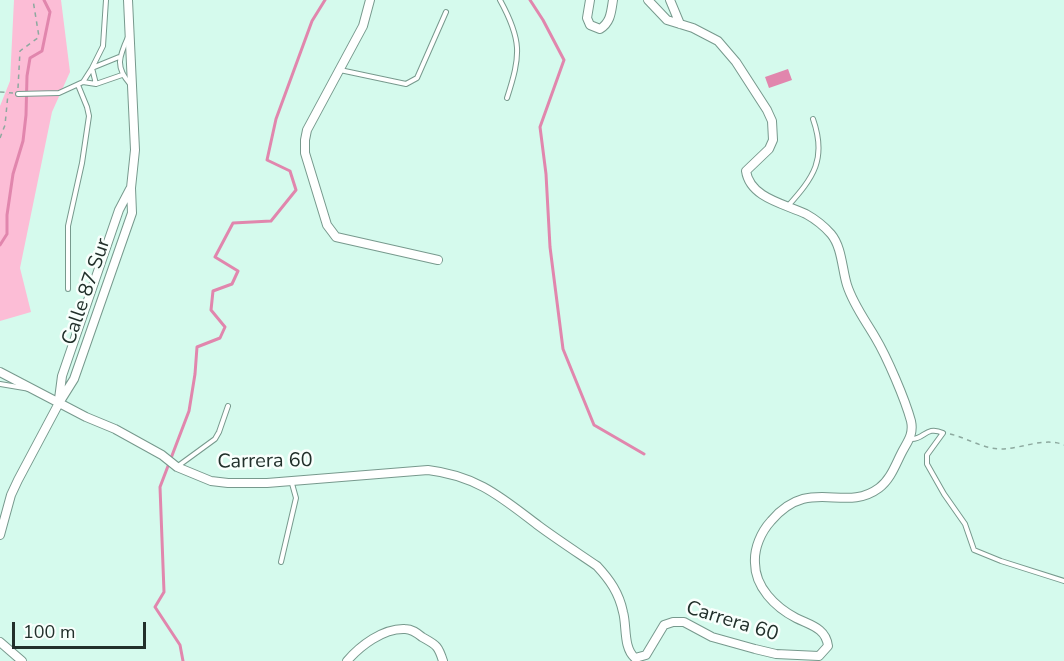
<!DOCTYPE html>
<html>
<head>
<meta charset="utf-8">
<style>
  body { margin:0 }
  #map { position:relative; width:1064px; height:661px; overflow:hidden; background:#d5faed; font-family:"Nunito Sans",sans-serif }
  canvas { display:block }
  .scale { position:absolute; left:12px; top:622px; width:134px; height:27px; box-sizing:border-box; border:3px solid #212f2a; border-top:0; padding-left:8px; font-size:18px; line-height:21px; white-space:nowrap; color:#212f2a; -webkit-text-stroke:4px #f8fffc; paint-order:stroke }
</style>
</head>
<body>
<div id="map">
<canvas width="1064" height="661"></canvas>
<div class="scale">100 m</div>
</div>
<script>
const g = document.querySelector('canvas').getContext('2d');
g.lineJoin = 'round';
function fill(path, color) {
  g.fillStyle = color;
  g.fill(path, 'evenodd');
}
function strokePath(path, color, width, dash) {
  g.strokeStyle = color;
  g.lineWidth = width;
  g.lineCap = dash ? 'butt' : 'round';
  g.setLineDash(dash || []);
  g.stroke(path);
}
function label(font, color, halo, rows, align = 'center') {
  g.font = font + ' "Nunito Sans",sans-serif';
  g.lineWidth = 5;
  g.setLineDash([]);
  g.textBaseline = 'middle';
  g.strokeStyle = halo;
  g.fillStyle = color;
  for (const [text, x, y, turn = 0] of rows) {
    g.save();
    g.translate(x, y);
    g.rotate((+turn || 0) * Math.PI / 180);
    g.textAlign = isNaN(turn) ? turn : align;
    if (halo) g.strokeText(text, 0, 0);
    g.fillText(text, 0, 0);
    g.restore();
  }
}
const green = new Path2D(`
  M14 0H61L70 72 52 112 20 268 31 312 0 321V106L10 81Z`);
const water = new Path2D(`
  M788 69 792 80 769 88 765 77Z`);
const stream = new Path2D(`
  M530 0 543 20 564 60 540 127 546 174 550 247 563 349 594 425 644 454
  M0 245 7 234V215L13 174 23 141 26 115 27 76 30 58 42 51 50 12 44 0
  M183 661 180 645 155 607 164 592 160 487 189 411 195 374 197 347 220 338 225 327 211 310 213 291 232 284 238 271 215 257 233 223 271 221 296 190 290 171 267 160 276 119 312 21 325 0`);
const path = new Path2D(`
  M18 88 20 51 39 37 33 0
  M0 92 13 93
  M0 138 5 125 8 94
  M950 434C968 438 984 450 1004 449 1022 448 1046 437 1064 445`);
const service = new Path2D(`
  M500 0C522 40 521 55 507 98
  M128 37C119 57 115 67 130 84
  M340 70 406 84 417 78 446 12
  M83 82 92 68 119 57
  M96 84 92 68 103 46 106 0
  M18 94 59 93 83 82 96 84 122 75
  M787 207C814 177 827 159 813 119
  M68 289V226L82 163 89 116 87 107 78 85
  M0 384 30 389
  M911 439C924 440 926 425 943 433L927 455V464L944 494 965 524 974 550 1001 561 1064 581
  M178 466 215 439 219 432 228 406
  M281 562 296 498 291 480`);
const minor = new Path2D(`
  M370 0 363 26 307 130 305 140V153L327 225 336 237 438 260
  M590 0 587 18 590 25 600 29C611 22 611 12 613 0
  M670 0 680 24
  M0 372 86 417 115 429 162 455 177 467 211 481 228 483H267L428 470C478 476 502 498 539 526 558 540 578 553 597 566 610 580 619 593 623 612 627 626 623 648 635 658L646 655 664 625 673 622H684L712 637 755 649 776 654 819 656 828 646C826 628 810 625 796 618 775 607 755 587 755 563 754 548 761 532 771 521 810 475 844 514 879 488 890 480 895 466 901 454 907 442 914 435 911 421 905 399 887 357 875 337 865 320 853 304 847 285 842 269 842 247 831 234 824 226 815 219 806 214 785 204 750 198 746 171L769 149 773 140 772 121 767 110 736 62 718 41 693 28 667 20 648 0
  M59 399 62 376 119 210 130 189
  M0 535 11 495 18 480 59 403 74 379 132 213 131 188 135 150 128 0
  M0 642 22 661
  M347 661C360 646 383 628 405 629 412 629 417 633 422 637 436 645 438 645 443 661`);
const streetNames = [
  ["Calle 87 Sur",87,292,-71],
  ["Carrera 60",265,462,-1],
  ["Carrera 60",732,622,17]
];
fill(green, '#fcbdd6');
fill(water, '#e186ad');
strokePath(stream, '#e186ad', 3);
strokePath(service, '#77998d', 6);
strokePath(minor, '#77998d', 10);
strokePath(path, '#8da99f', 1.5, [4.5, 4.5]);
strokePath(service, '#fff', 4);
strokePath(minor, '#fff', 8);
label('20px', '#212f2a', '#f8fffc', streetNames);
</script>
</body>
</html>
